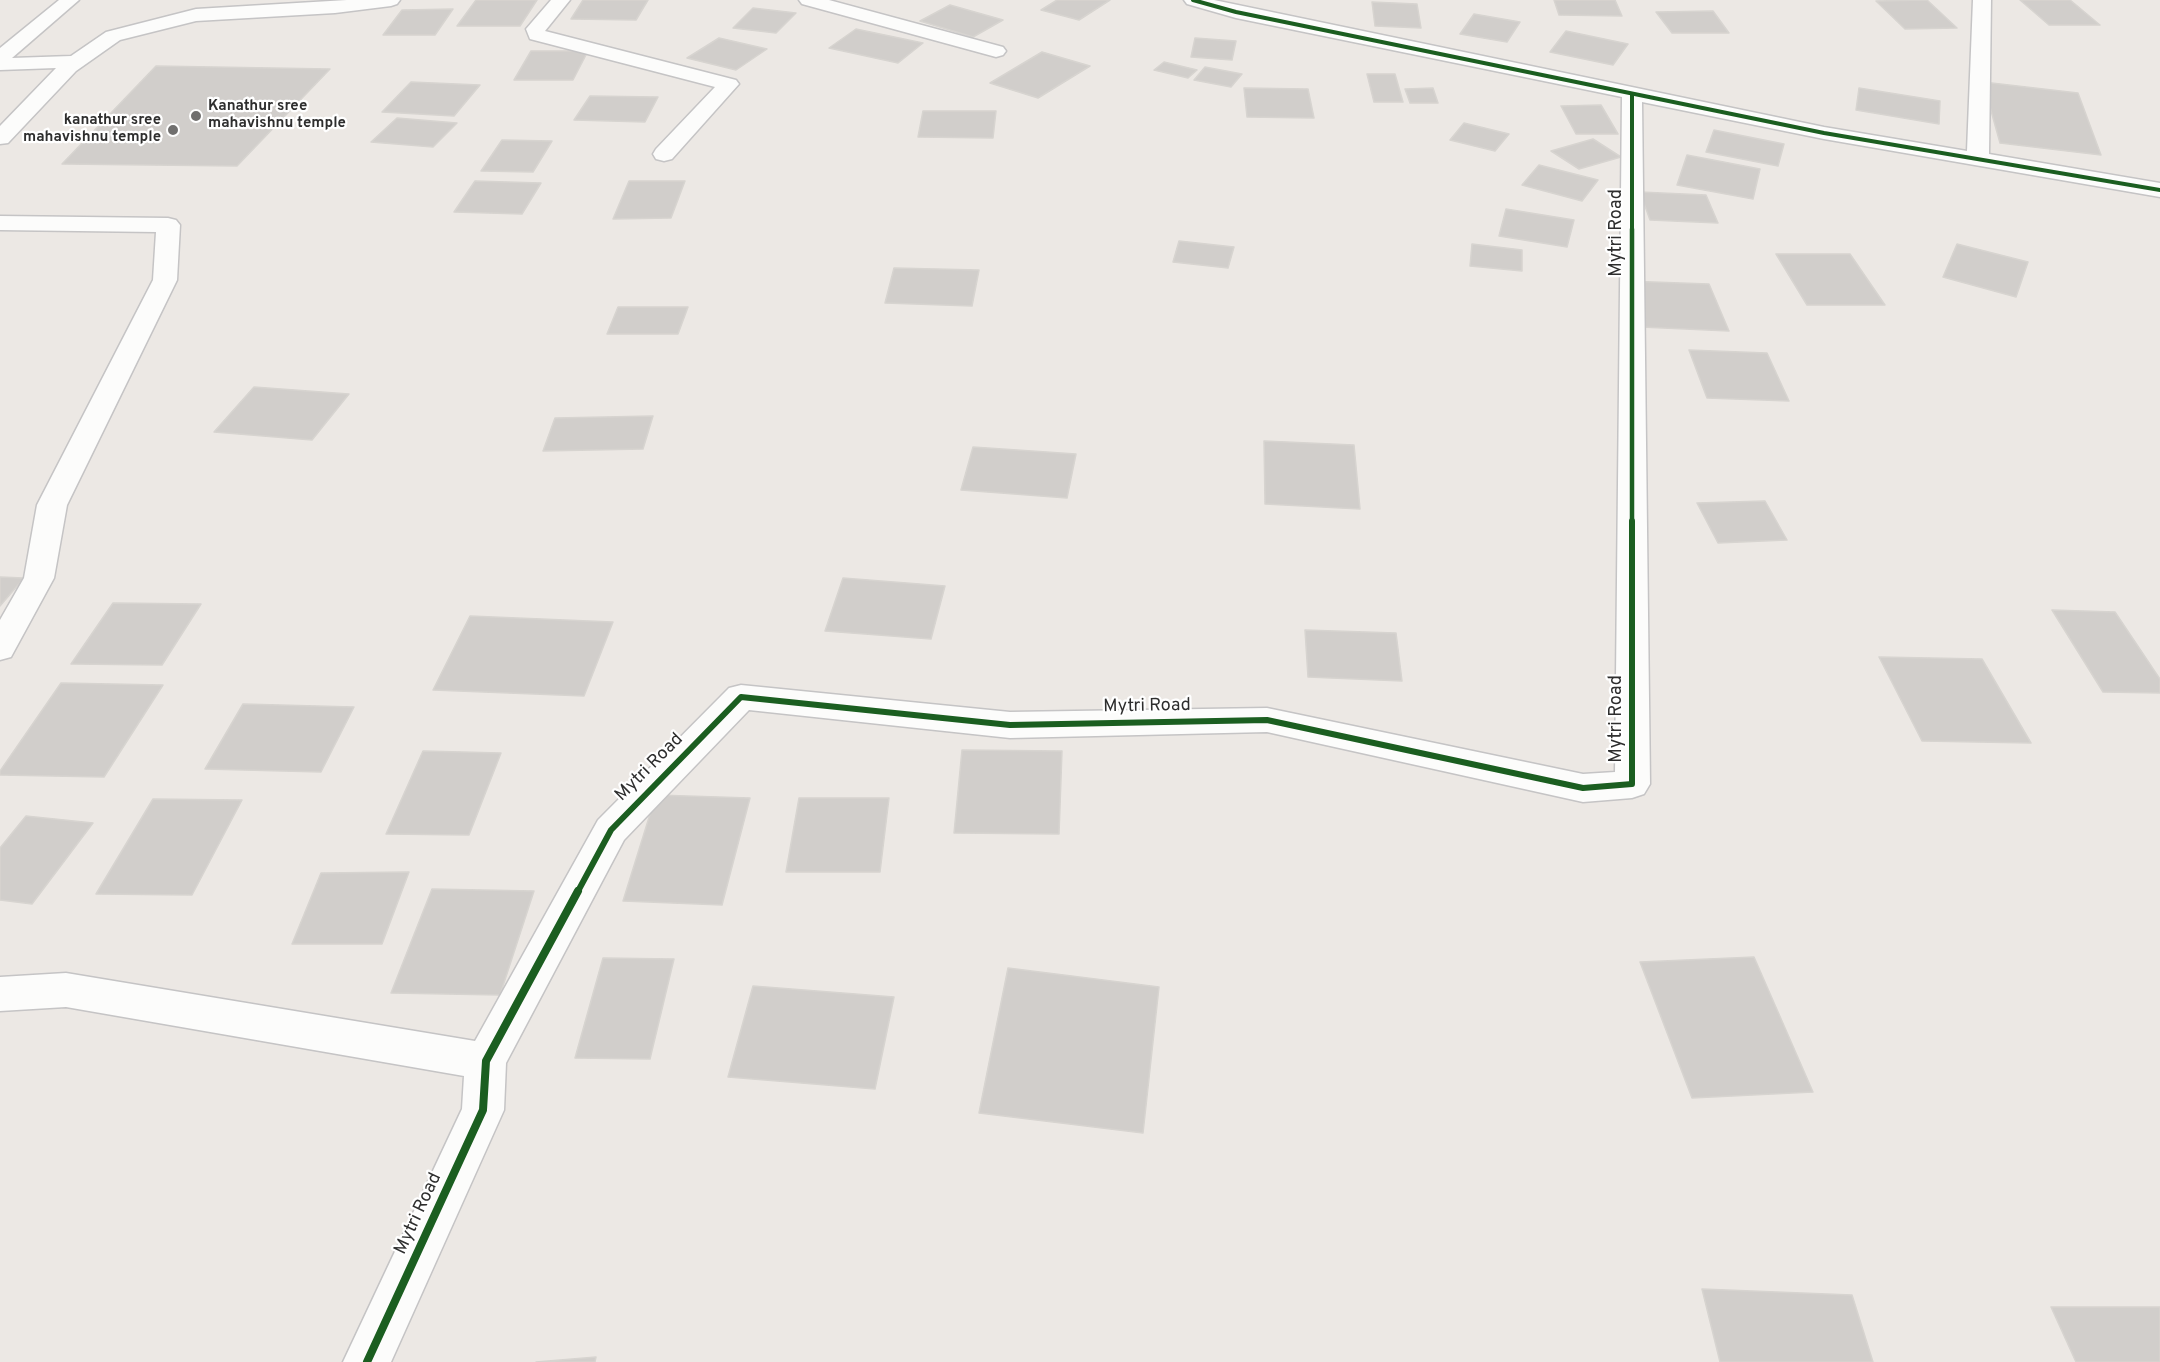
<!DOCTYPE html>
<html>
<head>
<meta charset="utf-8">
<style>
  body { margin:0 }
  canvas { display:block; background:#ece8e4 }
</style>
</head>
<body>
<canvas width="2160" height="1362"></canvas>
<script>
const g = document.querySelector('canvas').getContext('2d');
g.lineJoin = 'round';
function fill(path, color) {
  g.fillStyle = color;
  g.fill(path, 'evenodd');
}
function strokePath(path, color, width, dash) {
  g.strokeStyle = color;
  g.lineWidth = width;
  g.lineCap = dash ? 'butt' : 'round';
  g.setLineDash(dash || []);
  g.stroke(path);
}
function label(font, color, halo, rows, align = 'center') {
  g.font = font + ' Overpass,sans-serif';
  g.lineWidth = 4.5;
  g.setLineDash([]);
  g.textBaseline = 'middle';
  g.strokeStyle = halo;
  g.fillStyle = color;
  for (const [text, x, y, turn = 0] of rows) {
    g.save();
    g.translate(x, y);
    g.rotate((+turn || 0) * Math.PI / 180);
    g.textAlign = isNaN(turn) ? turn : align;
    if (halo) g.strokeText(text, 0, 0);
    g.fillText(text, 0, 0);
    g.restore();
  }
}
const building = new Path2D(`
  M476 0H537L520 26H457Z
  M583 0H648L636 20 571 19Z
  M1057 0H1110L1079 20 1041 10Z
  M1554 0H1615L1622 16 1559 15Z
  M1927 0 1957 28 1905 29 1876 1Z
  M2020 0H2070L2100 25H2049Z
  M1372 2 1417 4 1421 28 1375 26Z
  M950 5 1003 20 973 37 920 21Z
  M753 8 796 13 776 33 733 28Z
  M453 9 435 35H383L402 10Z
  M1713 11 1729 33H1672L1656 12Z
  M1474 14 1520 22 1507 42 1460 34Z
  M856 29 923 43 898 63 829 48Z
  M1566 31 1628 44 1613 65 1550 52Z
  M719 38 767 49 736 70 687 58Z
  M1195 38 1236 41 1232 60 1191 57Z
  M531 51H588L573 80H514Z
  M1042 52 1090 66 1038 98 990 83Z
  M1164 62 1197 70 1188 78 1154 70Z
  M156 66 330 69 237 166 62 164Z
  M1205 67 1242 74 1231 87 1194 80Z
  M1367 74H1395L1403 102H1374Z
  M411 82 480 85 454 116 382 112Z
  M1983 82 2078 93 2101 155 2000 143Z
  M1244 88 1308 89 1314 118 1247 117Z
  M1433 88 1438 103H1410L1405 89Z
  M1859 88 1940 101 1939 124 1856 110Z
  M590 96 658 97 645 122 574 120Z
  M1601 105 1618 134H1576L1561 106Z
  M923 111H996L993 138 918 137Z
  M397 118 457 123 433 147 371 142Z
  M1464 123 1509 134 1495 151 1450 140Z
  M1714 130 1784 144 1778 166 1706 152Z
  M1593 139 1621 157 1579 169 1551 151Z
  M502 140 552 141 533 172 481 171Z
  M1687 155 1760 169 1753 199 1677 185Z
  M1539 165 1598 180 1582 201 1522 185Z
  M475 181 541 183 522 214 454 212Z
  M629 181H685L671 218 613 219Z
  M1640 192 1706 195 1718 223 1650 220Z
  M1506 209 1574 220 1567 247 1499 236Z
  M1179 241 1234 247 1228 268 1173 262Z
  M1472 244 1522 250V271L1470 266Z
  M1957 244 2028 262 2016 297 1943 277Z
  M1776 254H1850L1885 305H1807Z
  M894 268 979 270 972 306 885 303Z
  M1625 281 1709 284 1729 331 1641 327Z
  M618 307H688L678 334H607Z
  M1689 350 1767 353 1789 401 1707 398Z
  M254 387 349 394 312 440 214 432Z
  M653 416 643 449 543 451 555 418Z
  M1264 441 1354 445 1360 509 1265 504Z
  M973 447 1076 454 1067 498 961 490Z
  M1765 501 1787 540 1718 543 1697 503Z
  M0 577 24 578 0 606Z
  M843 578 945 586 931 639 825 631Z
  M113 603 201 604 162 665 71 664Z
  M2052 610 2115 612 2160 679V693L2103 692Z
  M470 616 613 622 584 696 433 690Z
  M1305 630 1396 633 1402 681 1308 677Z
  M1879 657 1982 659 2031 743 1922 741Z
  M61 683 163 685 104 777 0 775V771Z
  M243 704 354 707 321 772 205 769Z
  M962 750 1062 751 1059 834 954 833Z
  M423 751 501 753 469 835 386 834Z
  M656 795 750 798 722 905 623 901Z
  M799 798H889L880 872H786Z
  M153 799 242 800 192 895 96 894Z
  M26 816 93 823 32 904 0 900V848Z
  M409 872 382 944H292L321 873Z
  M432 889 534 891 500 995 391 993Z
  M1754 957 1813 1092 1692 1098 1640 962Z
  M603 958 674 959 650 1059 575 1058Z
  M1008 968 1159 987 1143 1133 979 1113Z
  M753 986 894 997 875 1089 728 1077Z
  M1702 1289 1852 1295 1873 1362H1720Z
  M2051 1307H2160V1362H2076Z
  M596 1357 595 1362H536Z`);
const street = new Path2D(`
  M59 0H79L12 58 71 56 106 32 196 9 347 0H400L397 4 391 6 335 13 196 21 120 40 76 71 8 143 0 144V126L56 68 0 70V48Z
  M551 0H570L545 31 736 80 739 84 672 159 664 161 656 159 653 154 656 149 715 87 530 39 526 29Z
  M799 0H829L1003 47 1006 51 1003 55 996 57 802 4Z
  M1184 0H1214L1824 127 1967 151 1973 0H1991L1989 154 2160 183V197L1824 139 1642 102 1650 784 1644 794 1632 798 1583 802 1267 732 1010 738 749 710 624 840 506 1063 504 1110 391 1362H343L462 1109 464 1076 66 1007 0 1011V977L66 973 475 1041 598 820 729 688 741 685 1010 712 1267 708 1583 774 1615 772 1622 97 1236 18 1187 4Z
  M0 216 168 218 176 220 180 225 177 280 67 505 54 578 11 657 0 660V620L24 578 37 505 153 280 156 232 0 230Z`);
const cyclewayFar3 = new Path2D(`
  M1193 0 1236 12 1824 133 2160 190
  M1632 94V231`);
const cyclewayFar2 = new Path2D(`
  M1632 229V523`);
const cyclewayFar1 = new Path2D(`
  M577 893 611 830 741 697 1010 725 1267 720 1583 788 1632 784V521`);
const cycleway = new Path2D(`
  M367 1362 483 1110 486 1061 578 891`);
const markers = [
  [196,116,6,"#706f6e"],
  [173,130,6,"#706f6e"]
];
const farPoinames = [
  ["Kanathur sree",208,107],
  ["mahavishnu temple",208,124],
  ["kanathur sree",161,121,"right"],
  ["mahavishnu temple",161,138,"right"]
];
const streetNames = [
  ["Mytri Road",1617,233,-90],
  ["Mytri Road",1147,707,-1],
  ["Mytri Road",1617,719,-90],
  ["Mytri Road",650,768,-45],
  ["Mytri Road",419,1214,-65]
];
fill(building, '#d1cecb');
strokePath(building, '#d7d4d0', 1.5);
strokePath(street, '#c5c4c5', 3);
fill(street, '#fcfcfb');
strokePath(cyclewayFar3, '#1b5e20', 4);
strokePath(cyclewayFar2, '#1b5e20', 4.5);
strokePath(cyclewayFar1, '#1b5e20', 6);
strokePath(cycleway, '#1b5e20', 8);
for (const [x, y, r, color] of markers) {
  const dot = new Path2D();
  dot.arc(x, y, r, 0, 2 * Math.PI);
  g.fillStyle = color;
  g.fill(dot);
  strokePath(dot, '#fff', 2);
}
label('bold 15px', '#2e2e2e', '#fff', farPoinames, 'left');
label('18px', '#2e2e2e', '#fff', streetNames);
</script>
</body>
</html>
